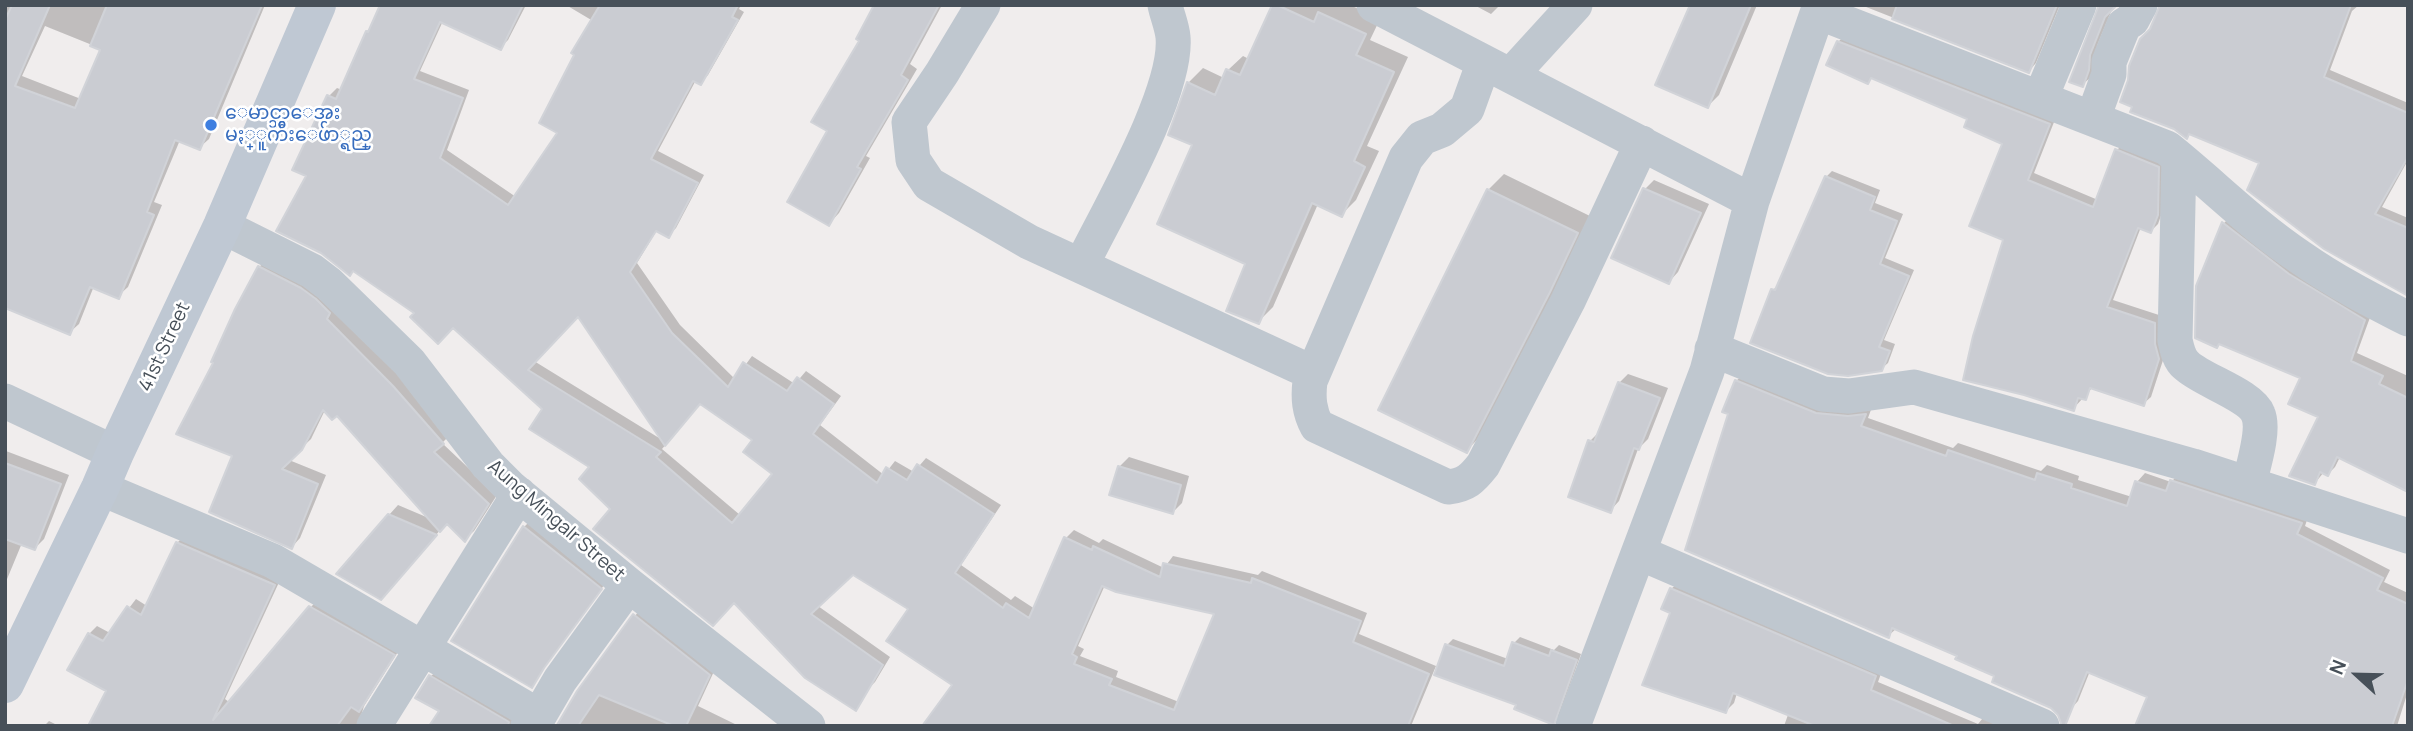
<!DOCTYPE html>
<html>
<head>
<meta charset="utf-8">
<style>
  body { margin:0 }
  #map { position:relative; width:2413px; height:731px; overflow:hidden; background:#f0eded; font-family:Manrope,sans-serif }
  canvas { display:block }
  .frame { position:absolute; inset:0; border:7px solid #475059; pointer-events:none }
  .north { position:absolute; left:2322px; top:640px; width:70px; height:70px; -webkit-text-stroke:5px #fff; paint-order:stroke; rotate:292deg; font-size:19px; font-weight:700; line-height:28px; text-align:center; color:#475059 }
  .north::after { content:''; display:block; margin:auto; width:24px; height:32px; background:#475059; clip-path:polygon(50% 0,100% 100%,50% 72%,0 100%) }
</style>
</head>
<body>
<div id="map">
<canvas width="2413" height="731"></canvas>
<div class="frame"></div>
<div class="north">N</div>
</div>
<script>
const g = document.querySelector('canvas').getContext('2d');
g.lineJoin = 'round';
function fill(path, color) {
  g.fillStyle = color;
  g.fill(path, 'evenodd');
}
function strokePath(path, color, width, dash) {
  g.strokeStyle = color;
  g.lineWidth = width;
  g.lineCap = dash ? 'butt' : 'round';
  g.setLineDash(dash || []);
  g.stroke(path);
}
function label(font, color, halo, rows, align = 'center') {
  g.font = font + ' Manrope,"Noto Sans Myanmar",sans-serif';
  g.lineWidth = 5;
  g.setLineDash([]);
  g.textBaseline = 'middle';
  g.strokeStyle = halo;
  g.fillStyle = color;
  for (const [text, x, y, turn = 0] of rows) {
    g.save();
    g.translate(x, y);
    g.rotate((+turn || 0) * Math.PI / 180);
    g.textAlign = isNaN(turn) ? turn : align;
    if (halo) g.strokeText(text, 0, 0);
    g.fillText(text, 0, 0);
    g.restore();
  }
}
const shadow = new Path2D(`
  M5 5H265L209 139 199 148 180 140 154 202 162 205 128 287 118 296 94 286 79 324 69 333 5 306ZM45 26 102 49 81 99 22 76Z
  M382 5H526L508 40 500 48 443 21 420 71 469 90 447 150 516 197 560 132 593 21 566 5H741L739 9 744 12 708 75 700 83 696 80 658 151 704 175 676 228 668 236 657 230 637 263 680 325 735 379 752 356 795 384 806 371 841 396 820 425 884 475 895 461 914 472 926 458 1001 505 961 565 1011 600 1015 596 1035 609 1066 538 1074 530 1099 543 1103 539 1164 568 1173 556 1258 575 1262 571 1367 613 1359 634 1436 666 1411 726H1283L955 685 910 608 853 573 818 606 890 657 875 682 867 690 735 600 592 467 544 409 454 325 416 313 309 176 329 96 337 88 342 90ZM578 315 664 441 534 361ZM701 403 755 439 774 473 740 515 662 449ZM1105 585 1216 612 1179 702 1116 677 1118 671 1080 656 1084 649 1078 646Z
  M876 5H942L910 64 917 69 866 156 870 158 839 213 829 224V131Z
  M1274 5H1350L1380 19 1370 40 1408 57 1367 146 1379 151 1356 200 1341 215 1318 204 1273 307 1258 322 1247 263 1194 145 1188 83 1203 68 1224 78 1228 70 1243 56 1249 59Z
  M1474 5H1500L1491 14Z
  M1691 5H1757L1719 95 1708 106Z
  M1861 5H2060L2036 63 2029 71Z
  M2100 5 2113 7 2097 46 2096 61 2090 78 2082 85Z
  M2161 5H2359L2352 11 2330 70 2408 103V160L2382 207 2408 218V294L2262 162 2190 133 2187 136 2151 30Z
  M1845 35 2056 117 2034 173 2098 200 2117 150 2124 143 2165 160 2164 207 2158 224 2151 231 2141 227 2113 300 2162 316 2166 351 2151 397 2143 404 2093 387 2073 409 2005 239 2004 143 1969 119 1873 77 1868 82 1838 42Z
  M1832 171 1880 190 1875 203 1903 214 1885 258 1914 270 1884 340 1895 344 1888 363 1881 369 1773 290 1780 283 1826 177Z
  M1504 174 1592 217 1482 435 1466 451 1380 409 1488 190Z
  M1654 180 1709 204 1678 272 1669 282 1645 189Z
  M2231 216 2372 312 2357 353 2408 376V490L2340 457 2335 467 2328 474 2324 472 2315 483 2320 416 2302 377 2198 287 2224 223Z
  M268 259 310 280 402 377 451 434 442 443 497 495 474 531 465 539 447 522 390 589 389 515 398 505 431 519 337 413 325 410 311 439 289 460 326 475 300 538 292 547 234 455 215 362 259 267Z
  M1745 373 1872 407 1868 418 1953 448 1958 443 2041 471 2047 465 2079 476 2078 480 2132 497 2137 482 2145 473 2171 482 2180 473 2309 514 2305 526 2390 570 2384 582 2408 593V691L2397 726H2181L2149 696 2090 671 2078 701 2070 710 1996 675 1959 655 1897 628 1888 636 1730 413 1736 381Z
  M1628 374 1668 388 1648 439 1638 449 1619 501 1610 511 1590 441 1599 432 1619 383Z
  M6 451 69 475 44 539 35 548 22 543 5 584Z
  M1129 457 1189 476 1182 503 1173 512 1112 493 1120 466Z
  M531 520 607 581 531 686 453 641 524 527Z
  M185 535 281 578 225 699 229 702 318 599 401 647 364 706 361 716 363 726H90L109 690 70 669 89 634 97 626 110 633 136 599 147 606 177 543Z
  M1680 581 1883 668 1878 682 1978 724 1987 713 2017 726H1784L1789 712 1737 693 1734 703 1726 711 1672 612 1671 589Z
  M641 608 716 667 698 706 739 726H559L578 692Z
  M1520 637 1554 650 1559 645 1581 654 1559 716 1553 722 1518 704 1447 645 1453 639 1508 659 1514 643Z
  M438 670 515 715 516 726H439L442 710 431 676Z
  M49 721 59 726H44Z`);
const building = new Path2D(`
  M12 5H50L15 86 75 108 100 50 90 46 107 5H262L200 150 175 140 147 212 154 215 119 299 90 287 70 335 5 308V20Z
  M380 5H523L501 50 440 22 414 79 463 98 440 158 508 205 557 133 539 123 574 55 571 53 600 5H738L732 17 738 20 701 85 693 81 651 159 698 183 669 238 656 231 630 272 672 333 728 387 743 362 787 391 797 377 834 404 813 434 877 483 886 467 907 480 917 464 994 514 955 573 1003 608 1006 603 1029 618 1064 537 1092 550 1093 546 1160 577 1163 563 1251 583 1252 578 1361 621 1353 642 1429 674 1408 726H922L952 685 886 641 908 609 853 575 811 614 883 665 856 711 805 678 734 603 713 626 593 529 610 509 579 479 589 467 529 429 542 409 453 328 438 344 410 317 414 313 353 271 350 276 321 253 276 231 306 176 292 170 327 95 336 99 366 31 368 32ZM578 317 665 446 700 404 752 440 743 452 772 474 732 523 656 457 661 452 528 370ZM1102 586 1116 592 1214 614 1174 710 1109 685 1112 679 1074 664 1077 657 1072 654Z
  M874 5H939L901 75 908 80 857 167 861 169 829 226 787 202 827 131 811 122 859 41 856 39Z
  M1272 5H1277L1314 22 1318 12 1366 34 1356 55 1394 72 1354 161 1365 167 1342 217 1312 203 1259 324 1226 311 1245 264 1157 224 1192 145 1168 135 1187 82 1215 95 1226 69 1240 75Z
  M1690 5H1751L1708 108 1655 85Z
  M1897 5H2057L2029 73 1892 19Z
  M2099 5H2117L2105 17 2090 55 2089 70 2083 87 2069 82Z
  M2160 5H2351L2324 77 2408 113V157L2375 214 2408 228V296L2324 249 2247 190 2259 163 2189 134 2187 139 2174 129 2130 112 2132 107 2120 102 2128 80 2129 66 2140 39 2150 29Z
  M1837 41 2050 124 2028 180 2093 207 2115 149 2159 167 2158 215 2151 233 2138 228 2107 307 2155 323V344L2159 359 2144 406 2090 388 2086 400 2078 398 2074 411 2024 395 1963 380 1973 336 2003 240 1969 226 2002 144 1964 127 1967 119 1871 78 1868 84 1826 65Z
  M1825 176 1875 197 1870 210 1897 221 1880 264 1909 276 1879 347 1890 351 1882 371 1848 376 1828 374 1750 343 1771 289 1775 290Z
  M1643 188 1701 213 1669 284 1611 258Z
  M1487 189 1578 233 1550 292 1467 453 1378 410Z
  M2222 222 2289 274 2365 320 2351 361 2383 376 2379 384 2408 398V492L2337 457 2328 476 2320 472 2315 485 2289 476 2318 417 2288 404 2300 378 2219 344 2217 348 2195 338 2196 286Z
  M258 266 301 288 316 299 330 313 327 319 393 386 444 444 434 452 489 504 465 542 447 524 440 532 337 416 332 420 323 410 302 450 282 469 318 484 292 549 209 512 232 456 176 434 213 363 211 362 235 309Z
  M1735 380 1816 413 1848 416 1866 414 1861 426 1946 456 1948 450 2035 480 2037 473 2072 484 2071 488 2127 506 2135 481 2166 491 2170 480 2302 523 2297 534 2383 578 2377 590 2408 604V680L2392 726H2135L2147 697 2087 672 2065 726H2062L2058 715 2051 708 1992 682 1994 676 1955 659 1957 656 1892 628 1889 638 1685 550 1728 414 1722 412Z
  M1618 382 1660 398 1639 450 1634 448 1611 513 1568 497 1588 440 1594 442Z
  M5 463 61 484 35 550 5 539Z
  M1118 466 1181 485 1173 514 1109 495Z
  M388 514 437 535 381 600 336 574Z
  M523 526 602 589 544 668 532 688 451 641Z
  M176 542 275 585 213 720 309 606 395 655 359 712 351 707 337 726H88L106 691 67 670 88 633 103 641 127 606 141 615Z
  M1670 588 1876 676 1871 690 1954 726H1815L1733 693 1726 713 1642 685 1670 613 1661 609Z
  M633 614 710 675 686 726H674L599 695 578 726 557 725 577 691Z
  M1512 642 1549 656 1551 650 1577 660 1554 725 1514 709 1516 705 1434 675 1445 644 1504 666Z
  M429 675 509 722 508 726H429L439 711 415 698Z`);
const minor = new Path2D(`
  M983 5 942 73 909 122 913 160 929 184 1029 242 1313 373
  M1374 5 1752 201
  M1818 12 2167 148C2211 183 2252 225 2300 257 2334 281 2371 300 2408 319
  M1484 62 1467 109 1442 130 1422 138 1406 158 1310 381C1308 398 1309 411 1317 426L1448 487C1466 485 1472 479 1483 465L1568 301 1642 143
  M1511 75 1575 5
  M2041 97 2079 5
  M2093 118 2109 74V62L2124 25 2132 20 2140 5
  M2179 158 2175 340C2177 349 2179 359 2186 365 2201 380 2251 395 2258 414 2265 430 2253 467 2249 484
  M222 226 312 271 329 284 409 362 488 465 511 488 629 585 808 726
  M1081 266C1107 213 1178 92 1173 37 1172 26 1167 15 1165 5
  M1712 349 1823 394 1849 396 1914 387 2193 466 2408 536
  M5 401 115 453
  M100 488 273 561 539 716
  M1640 553 2042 726
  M374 726 519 494
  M528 726 539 716 560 680 629 585
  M1573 726 1707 371 1752 201 1820 5`);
const secondary = new Path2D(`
  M5 684 100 488 115 453 222 226 317 5`);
const markers = [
  [211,125,7,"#3f7fe0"]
];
const shopNames = [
  ["ေမာင္သာေအး",225,114],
  ["မႏ္ူက်ီးေဖ်ာ္ရည္",225,136]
];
const streetNames = [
  ["41st Street",165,347,-65],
  ["Aung Mingalr Street",556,521,41]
];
fill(shadow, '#0003');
fill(building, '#caccd2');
strokePath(building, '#d1d3d8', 2);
strokePath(minor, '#bfc7cf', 35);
strokePath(secondary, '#bfc8d3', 38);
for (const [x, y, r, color] of markers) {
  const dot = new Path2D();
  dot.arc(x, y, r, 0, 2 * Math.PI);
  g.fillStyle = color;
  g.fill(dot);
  strokePath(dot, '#fff', 2.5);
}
label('19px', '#366cbe', '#fff', shopNames, 'left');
label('19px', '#475059', '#fff', streetNames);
</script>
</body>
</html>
